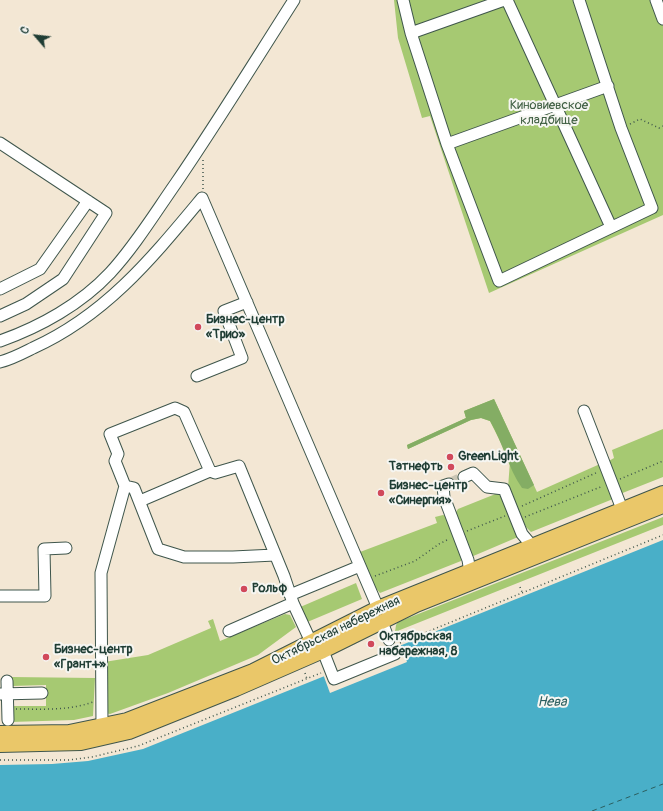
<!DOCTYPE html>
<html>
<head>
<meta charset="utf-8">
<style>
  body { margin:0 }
  #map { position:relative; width:663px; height:811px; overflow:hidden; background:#f3e7d4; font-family:Pangolin,sans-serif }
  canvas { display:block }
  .north { position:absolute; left:16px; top:16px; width:40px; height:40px; -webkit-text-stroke:3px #f6f6f2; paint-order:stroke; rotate:298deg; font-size:11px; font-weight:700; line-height:16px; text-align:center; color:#1f3d34 }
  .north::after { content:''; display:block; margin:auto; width:14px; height:18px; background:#1f3d34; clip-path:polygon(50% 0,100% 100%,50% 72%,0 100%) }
</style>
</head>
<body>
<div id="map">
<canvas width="663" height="811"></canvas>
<div class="north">С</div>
</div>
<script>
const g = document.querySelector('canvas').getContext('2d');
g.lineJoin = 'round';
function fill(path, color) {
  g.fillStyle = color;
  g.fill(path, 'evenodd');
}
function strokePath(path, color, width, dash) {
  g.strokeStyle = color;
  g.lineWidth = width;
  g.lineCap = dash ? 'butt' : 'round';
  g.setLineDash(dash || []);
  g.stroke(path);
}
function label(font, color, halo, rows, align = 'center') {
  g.font = font + ' Pangolin,sans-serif';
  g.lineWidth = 4;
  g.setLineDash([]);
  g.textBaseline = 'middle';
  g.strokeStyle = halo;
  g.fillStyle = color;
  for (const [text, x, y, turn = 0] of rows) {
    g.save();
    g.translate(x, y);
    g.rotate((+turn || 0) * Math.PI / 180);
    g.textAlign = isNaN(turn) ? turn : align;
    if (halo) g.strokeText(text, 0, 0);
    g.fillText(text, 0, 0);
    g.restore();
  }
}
const green = new Path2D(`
  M394 0H663V215L489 293 430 116 422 118 398 38Z
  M494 399 537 492 600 464 613 499 531 532 526 527 508 488 510 461 490 421 481 418 471 420 408 449 407 445 466 418 464 411Z
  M663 429V477L620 494 607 462 614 458 612 450Z
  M498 493 502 494 518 537 471 557 456 512 458 509Z
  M443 515 446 516 462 555 461 561 380 593 373 585 360 552 437 523 435 517Z
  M663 517V525L395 632 396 625 398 622Z
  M356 583 362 599 305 623 298 608Z
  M285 614 290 615 296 627 258 655 168 693 110 714 105 713 104 662 148 655 211 628 208 621 213 619 220 641Z
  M12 677 95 678 93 716 74 720 11 722 12 706H46V685L12 686Z`);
const forest = new Path2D(`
  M494 399 534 485 528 489 522 488C508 468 503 443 490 421L481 418 471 420 408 449 407 445 466 418 464 411Z`);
const water = new Path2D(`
  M663 540V811H0V765L52 764 88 761 143 749Z`);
const pier = new Path2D(`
  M400 643 407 662 330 693 323 674Z`);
const ferry = new Path2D(`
  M592 811 663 784`);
const minorTunnel = new Path2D(`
  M449 484 464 477`);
const path = new Path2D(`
  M630 124 640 119 659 128 663 126
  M203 160V189
  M620 479 663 461
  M522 506 598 472
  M525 517 603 486
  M467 531 505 516
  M375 576 415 561 439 544 449 539
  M520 587 522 592
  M400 643 663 535
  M305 673 307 679
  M16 709C42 709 68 711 93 702
  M0 760H69L92 757 138 746 321 673`);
const minor = new Path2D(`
  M403 0 411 33 504 0
  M507 0 611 227
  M656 0 663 19
  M411 33 447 144 499 281 652 208 621 128 579 0
  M0 143 106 213 63 279 26 304 0 316
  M447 144 608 86
  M0 289 40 269 88 201
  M0 341C40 327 81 304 110 273 135 246 155 213 176 183 217 123 255 61 294 0
  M0 362C12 359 23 353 33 348 106 315 152 258 202 198L378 608
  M197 376 242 358 224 311 247 302
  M584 411 622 509
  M210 471 215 473 239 466 284 576 293 603 311 642
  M464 477 473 473 487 487 504 489 522 534 533 547
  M449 484 443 486 444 497 468 560 470 572
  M125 486 134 488 158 549 184 557H233L275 555
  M290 595 360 566
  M0 596H45L44 549 66 548
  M382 622 389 640
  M229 631 293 603
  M323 651 334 679 395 654
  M7 681 8 720
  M0 694 42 693
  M102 726 101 573 125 486 115 461 118 454 110 434 175 408 184 412 210 471 140 501`);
const major = new Path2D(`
  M0 733 69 732 127 720 253 671 378 608 663 493
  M0 745 81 743 129 732 236 689 323 651 416 605 663 506`);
const markers = [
  [198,327,4,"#d1495b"],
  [450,457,4,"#d1495b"],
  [451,467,4,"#d1495b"],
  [381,493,4,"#d1495b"],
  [244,589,4,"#d1495b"],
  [371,644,4,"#d1495b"],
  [46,657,4,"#d1495b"]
];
const parkNames = [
  ["Киновиевское",549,106],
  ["кладбище",549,121]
];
const poiNames = [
  ["Бизнес-центр",206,320],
  ["«Трио»",206,335],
  ["GreenLight",458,457],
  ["Татнефть",443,467,"right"],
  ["Бизнес-центр",389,486],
  ["«Синергия»",389,501],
  ["Рольф",252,589],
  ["Октябрьская",379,637],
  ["набережная, 8",379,652],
  ["Бизнес-центр",54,650],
  ["«Грант+»",54,665]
];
const streetNames = [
  ["Октябрьская набережная",336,631,-26]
];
const waterNames = [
  ["Нева",552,702]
];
fill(green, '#a6c972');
fill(forest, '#84ad64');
fill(water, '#49afc8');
fill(pier, '#f3e7d4');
strokePath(ferry, '#2c5f60', 1, [5, 4]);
strokePath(minorTunnel, '#c9c5b4', 11, [11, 5.5]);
strokePath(minor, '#3f564c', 13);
strokePath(major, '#3f564c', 16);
strokePath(path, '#3f564c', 1.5, [1, 3]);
strokePath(minor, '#fff', 11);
strokePath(major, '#eac769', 14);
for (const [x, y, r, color] of markers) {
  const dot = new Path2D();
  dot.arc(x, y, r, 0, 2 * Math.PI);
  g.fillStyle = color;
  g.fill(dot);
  strokePath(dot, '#f6f6f2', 1.5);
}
label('13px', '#416044', '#f6f6f2', parkNames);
label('bold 13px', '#1f3d34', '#f6f6f2', poiNames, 'left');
label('13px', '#1f3d34', '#f6f6f2', streetNames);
label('italic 14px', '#2c5f60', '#f6f6f2', waterNames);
</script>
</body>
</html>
